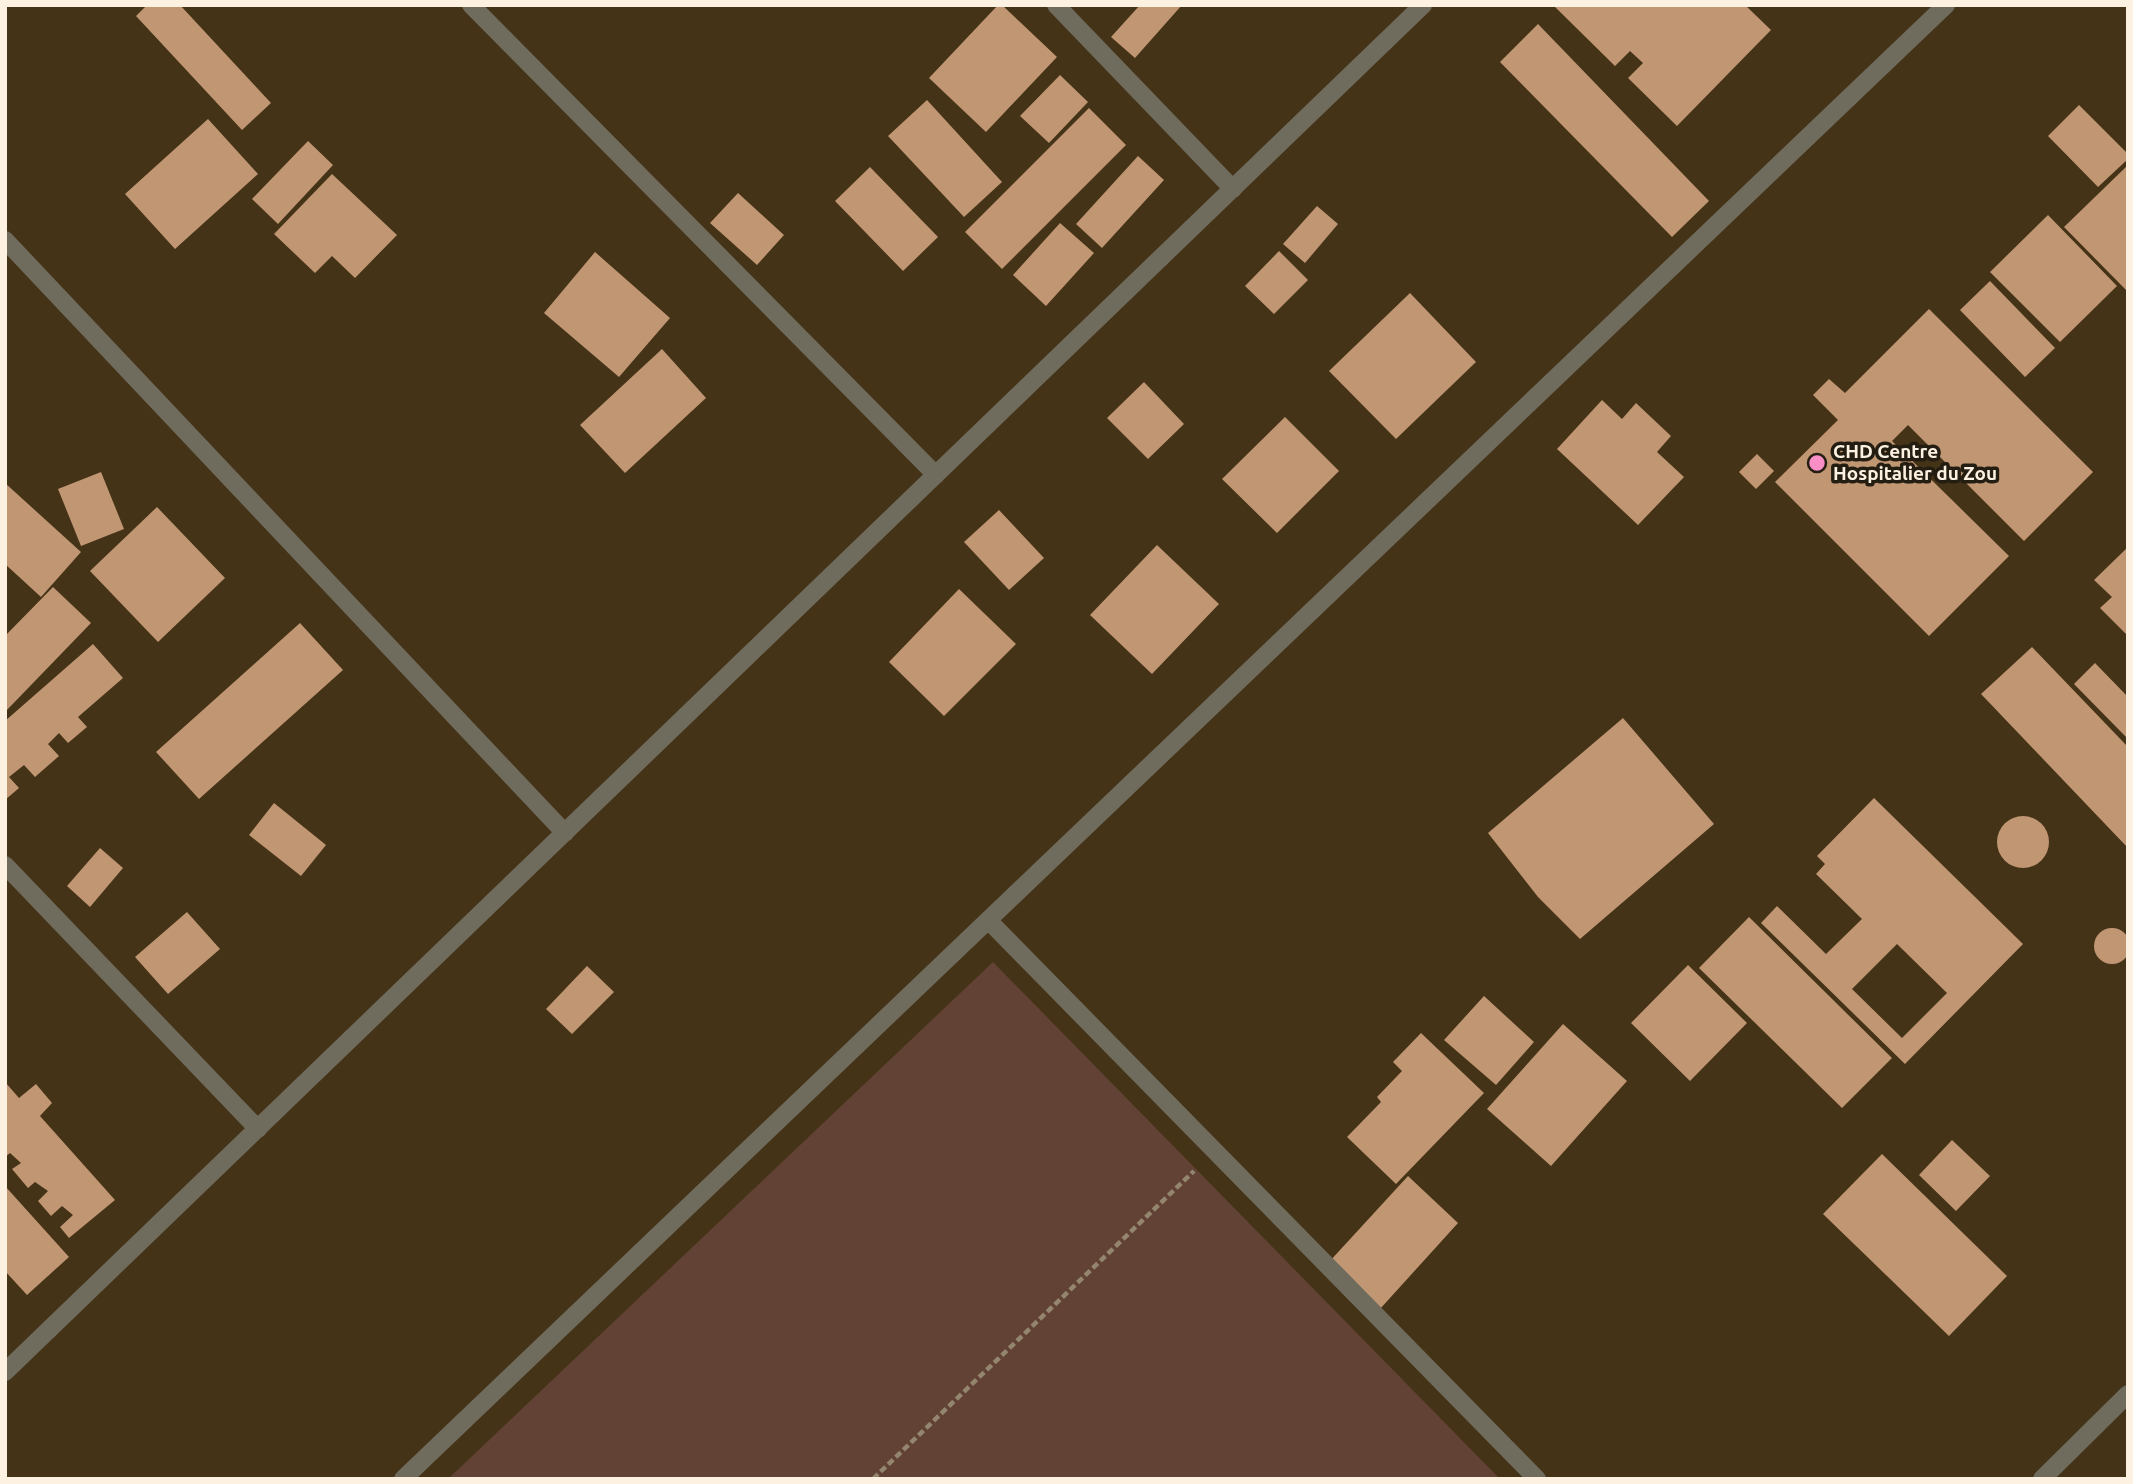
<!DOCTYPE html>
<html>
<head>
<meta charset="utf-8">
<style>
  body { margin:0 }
  #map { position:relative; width:2133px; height:1484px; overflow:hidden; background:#443317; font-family:Ubuntu,sans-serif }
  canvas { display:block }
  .frame { position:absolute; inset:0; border:7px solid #fdf2e2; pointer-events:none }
</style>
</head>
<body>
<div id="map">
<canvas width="2133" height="1484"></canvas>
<div class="frame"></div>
</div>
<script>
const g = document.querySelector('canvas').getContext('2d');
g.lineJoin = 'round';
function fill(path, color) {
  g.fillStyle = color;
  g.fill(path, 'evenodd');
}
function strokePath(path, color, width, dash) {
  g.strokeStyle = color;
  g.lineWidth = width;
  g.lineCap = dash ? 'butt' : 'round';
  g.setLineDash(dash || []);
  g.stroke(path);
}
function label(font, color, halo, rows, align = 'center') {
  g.font = font + ' Ubuntu,sans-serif';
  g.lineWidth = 7;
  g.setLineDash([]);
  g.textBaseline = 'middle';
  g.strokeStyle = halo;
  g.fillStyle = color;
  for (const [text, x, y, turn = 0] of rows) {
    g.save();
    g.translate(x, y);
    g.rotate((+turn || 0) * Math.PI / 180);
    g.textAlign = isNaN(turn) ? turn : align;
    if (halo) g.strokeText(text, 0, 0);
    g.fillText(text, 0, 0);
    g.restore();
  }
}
const green = new Path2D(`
  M993 962 1500 1479H448Z`);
const building = new Path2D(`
  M147 5H180L271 103 242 130 136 16Z
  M998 5H1002L1057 57 986 132 929 78Z
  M1140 5H1182L1135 58 1111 37Z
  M1553 5H1745L1771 30 1677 126 1628 78 1643 63 1630 51 1615 66Z
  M1538 24 1709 201 1672 237 1500 62Z
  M1060 75 1088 102 1049 143 1020 116Z
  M927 100 1002 182 964 217 888 136Z
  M2079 105 2128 154V159L2098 187 2048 136Z
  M1089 108 1126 145 1002 269 965 232Z
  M208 119 258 174 175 249 125 194Z
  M308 141 333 165 278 224 252 199Z
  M1138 156 1164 180 1102 248 1076 224Z
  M2128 165V292L2064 227Z
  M870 167 938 237 903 271 835 201Z
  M332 174 397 235 355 278 332 256 315 273 274 234Z
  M738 193 784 235 757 265 710 223Z
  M1317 206 1338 224 1305 263 1283 244Z
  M2048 215 2117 286 2060 342 1990 272Z
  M1060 223 1094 253 1046 306 1013 275Z
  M1279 251 1308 280 1274 314 1245 286Z
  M595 252 670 318 619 377 544 313Z
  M1990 281 2055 348 2025 377 1960 310Z
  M1410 293 1476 362 1396 439 1329 371Z
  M1929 309 2093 472 2024 541 1908 425 1892 441 2009 556 1929 636 1775 482 1838 420 1813 395 1829 379 1845 393Z
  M662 349 706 398 625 473 580 425Z
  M1144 382 1184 424 1148 459 1107 418Z
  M1602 400 1622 419 1636 403 1671 436 1657 452 1684 477 1638 525 1557 449Z
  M1285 417 1339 471 1277 533 1222 479Z
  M1757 454 1774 471 1756 489 1739 472Z
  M101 472 124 529 81 546 58 489Z
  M5 483 81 552 41 597 5 564Z
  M157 507 225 578 158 642 90 571Z
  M999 510 1044 558 1009 590 964 542Z
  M1157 545 1219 604 1152 674 1090 615Z
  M2128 547V636L2100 608 2112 597 2094 580Z
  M53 587 91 623 5 712V636Z
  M959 589 1016 644 944 716 889 662Z
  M300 623 343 670 199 799 156 752Z
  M93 644 123 678 78 717 87 727 68 743 59 733 48 744 59 756 35 777 24 765 9 777 19 788 5 800V721Z
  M2032 647 2128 747V848L1981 694Z
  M2095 663 2128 697V739L2074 684Z
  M1623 718 1714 824 1580 939 1538 897 1488 833Z
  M1874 798 2023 944 1905 1064 1761 923 1777 906 1826 954 1862 919 1816 874 1825 864 1817 856ZM1897 944 1947 993 1902 1038 1852 989Z
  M274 803 326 845 301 876 249 835Z
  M1997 842a26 26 0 1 1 52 0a26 26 0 1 1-52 0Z
  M100 848 123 868 90 907 67 886Z
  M187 912 220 949 168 994 135 957Z
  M1749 917 1892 1058 1842 1108 1699 968Z
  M2094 946a18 18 0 1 1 36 0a18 18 0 1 1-36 0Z
  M1688 965 1747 1023 1690 1081 1631 1023Z
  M587 966 614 992 572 1034 546 1009Z
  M1484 996 1534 1042 1496 1085 1444 1040Z
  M1563 1024 1627 1081 1551 1166 1487 1109Z
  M1421 1033 1484 1093 1396 1184 1347 1137 1381 1102 1377 1097 1402 1071 1393 1062Z
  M5 1082 19 1098 36 1084 52 1103 40 1116 115 1200 69 1238 60 1227 73 1215 62 1206 51 1216 38 1201 48 1191 35 1182 28 1188 12 1169 21 1163 10 1153 5 1157Z
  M1952 1140 1990 1176 1956 1211 1919 1175Z
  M1882 1154 2007 1276 1949 1336 1823 1214Z
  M1408 1176 1458 1223 1380 1309 1329 1262Z
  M5 1186 69 1257 27 1295 5 1271Z`);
const path = new Path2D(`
  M873 1479 1194 1171`);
const lane = new Path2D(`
  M2042 1479 2128 1394`);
const street = new Path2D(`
  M471 5 936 475
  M1056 5 1233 189
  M5 240 565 833
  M5 865 258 1129
  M988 920 1537 1479
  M5 1372 1423 5
  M403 1479 1946 5`);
const markers = [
  [1817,463,9,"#fa8fc7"]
];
const poiNames = [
  ["CHD Centre",1833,452],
  ["Hospitalier du Zou",1833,474]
];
fill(green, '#624235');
fill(building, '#c19673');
strokePath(path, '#93856e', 4.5, [7, 3.5]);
strokePath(lane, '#6f6b5d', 18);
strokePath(street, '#6f6b5d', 18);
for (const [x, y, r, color] of markers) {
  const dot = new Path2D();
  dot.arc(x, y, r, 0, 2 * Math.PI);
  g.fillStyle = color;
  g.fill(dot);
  strokePath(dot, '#241d11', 2.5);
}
label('bold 19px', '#fdf2e2', '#241d11', poiNames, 'left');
</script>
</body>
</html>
